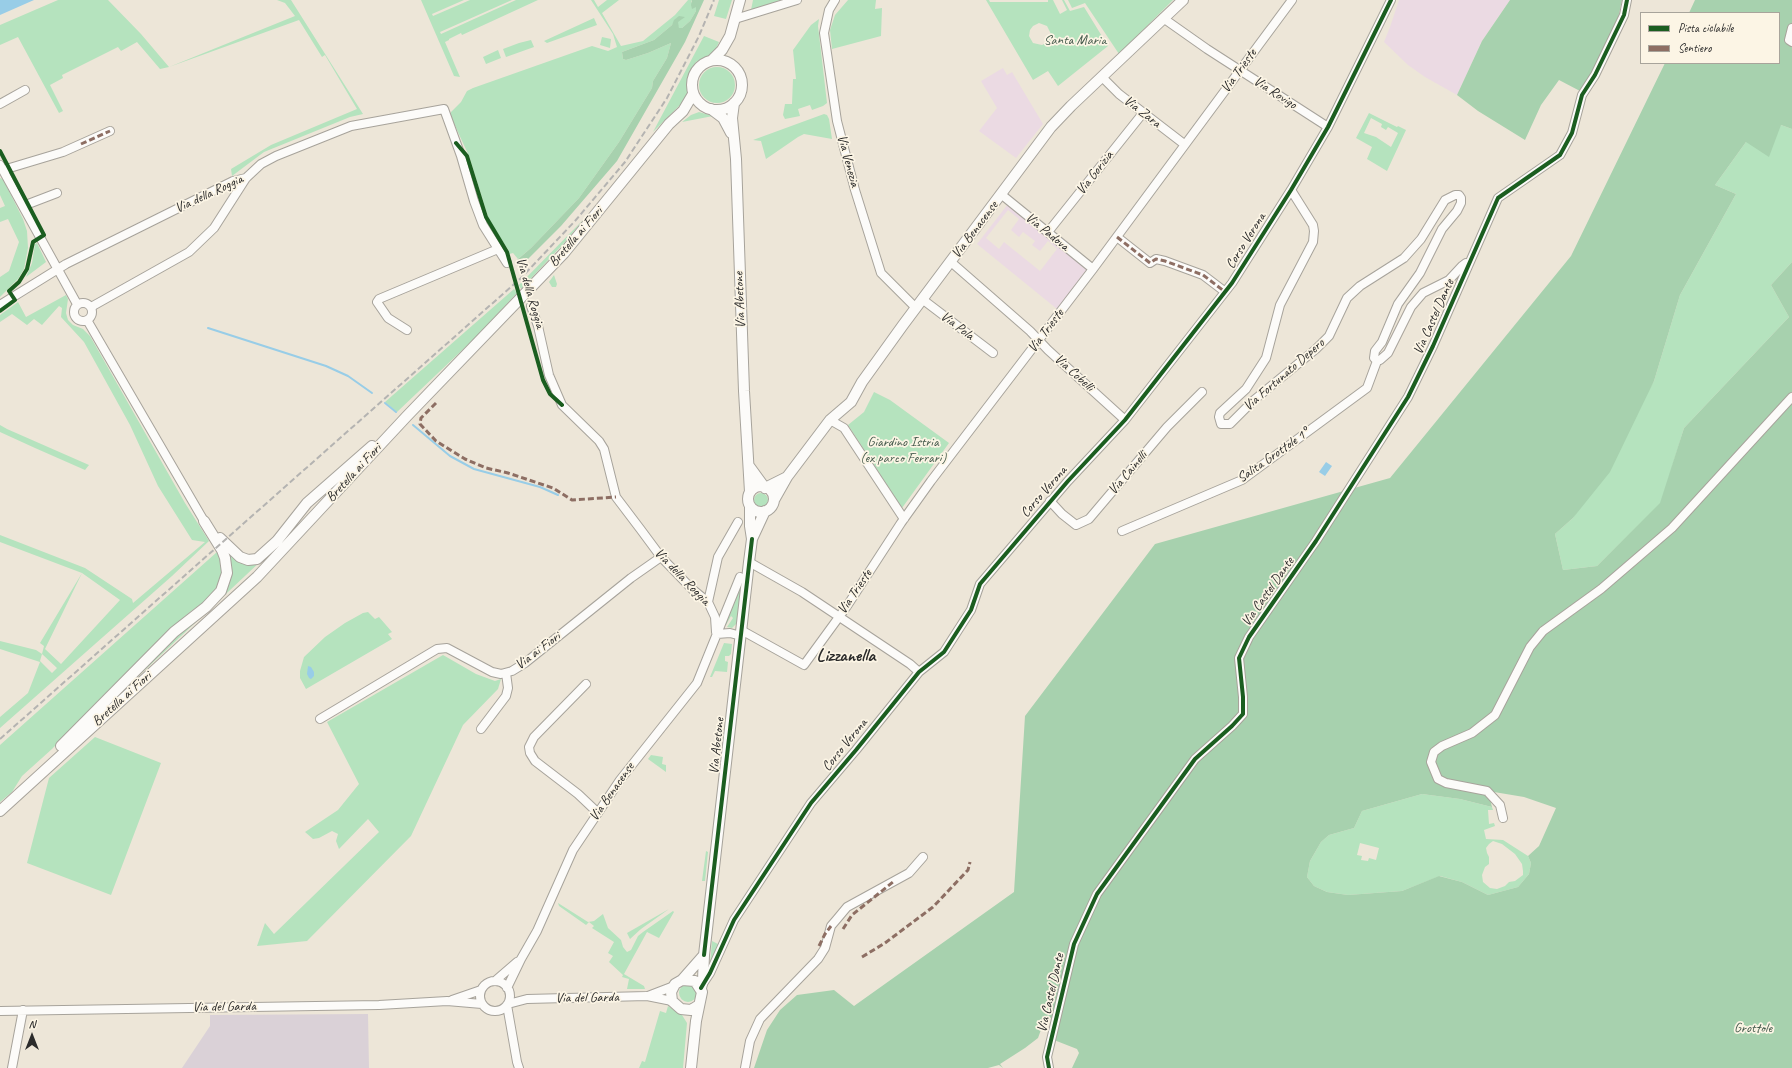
<!DOCTYPE html>
<meta charset="utf-8">
<style>
body{margin:0}
#map{position:relative;width:1792px;height:1068px;overflow:hidden;background:#ede6d8;font-family:Caveat,sans-serif}
canvas{display:block}
.legend{position:absolute;left:1640px;top:12px;width:140px;height:52px;box-sizing:border-box;background:#fcf5e5;border:1px solid #a8a49b;margin:0;padding:5px 7px;list-style:none;font-size:12px;color:#2b2b2b}
.legend li{display:flex;align-items:center;gap:8px;height:20px}
.legend b{width:20px;border:1px solid #a8a49b}
.north{position:absolute;left:12px;top:1016px;width:40px;height:40px;-webkit-text-stroke:3px #fcf5e5;paint-order:stroke;rotate:0deg;font-size:11px;font-weight:700;line-height:16px;text-align:center;color:#2b2b2b}
.north::after{content:'';display:block;margin:auto;width:14px;height:18px;background:#2b2b2b;clip-path:polygon(50% 0,100% 100%,50% 72%,0 100%)}
</style>
<div id="map">
<canvas width="1792" height="1068"></canvas>
<ul class="legend">
<li><b style="height:5px;background:#1b5e20"></b>Pista ciclabile</li>
<li><b style="height:5px;background:#8d6e63"></b>Sentiero</li>
</ul>
<div class="north">N</div>
</div>
<script>
const context = document.querySelector('canvas').getContext('2d');
context.lineJoin = 'round';
function fillPath(path, color) {
  context.fillStyle = color;
  context.fill(path, 'evenodd');
}
function shape(rows) {
  const path = new Path2D();
  for (const r of rows) {
    if (r.length === 3) {
      path.moveTo(r[0] + r[2], r[1]);
      path.arc(r[0], r[1], r[2], 0, 2 * Math.PI);
      continue;
    }
    path.moveTo(r[0], r[1]);
    for (let i = 2; i < r.length; i += 2) path.lineTo(r[i], r[i + 1]);
  }
  return path;
}
function strokePath(path, color, width, dash) {
  context.strokeStyle = color;
  context.lineWidth = width;
  context.lineCap = dash ? 'butt' : 'round';
  context.setLineDash(dash || []);
  context.stroke(path);
}
function label(font, color, halo, rows, align = 'center') {
  context.font = font + ' Caveat,sans-serif';
  context.lineWidth = 3.5;
  context.setLineDash([]);
  context.textBaseline = 'middle';
  context.strokeStyle = halo;
  context.fillStyle = color;
  for (const [text, x, y, turn = 0] of rows) {
    context.save();
    context.translate(x, y);
    context.rotate((+turn || 0) * Math.PI / 180);
    context.textAlign = isNaN(turn) ? turn : align;
    if (halo) context.strokeText(text, 0, 0);
    context.fillText(text, 0, 0);
    context.restore();
  }
}
const built = shape([
 [1399,0,1510,0,1482,41,1457,95,1425,77,1408,65,1384,42,1390,27],
 [1003,68,1007,75,1012,72,1043,124,1016,158,979,131,997,108,981,81],
 [1008,204,1088,268,1057,309,977,244],
 [1008,210,1019,219,1011,230,1019,237,1023,232,1035,241,1032,245,1040,251,1048,241,1057,249,1040,271,1004,242,999,249,986,238]
]);
const industrial = shape([
 [368,1014,369,1068,182,1068,210,1026,210,1015]
]);
const green = shape([
 [58,0,108,0,141,34,169,67,295,16,285,3,277,0,291,0,363,114,350,117,264,152,232,176,231,169,271,145,357,109,325,55,322,57,299,20,169,67,160,69,137,42,121,51,118,47,62,75,63,78,50,85,63,111,59,113,18,37,0,45,0,25],
 [421,0,464,0,432,14,433,16,470,0,512,0,440,32,441,34,516,0,538,0,462,35,461,33,449,39,449,40,445,42,460,77,454,76],
 [591,0,594,0,598,7,607,0,619,0,602,13,621,46,643,41,675,15,688,0,692,0,691,2,696,6,696,11,690,21,682,28,679,28,678,26,677,18,672,25,654,40,622,52,623,59,626,60,648,53,671,43,667,58,653,81,652,88,619,142,579,198,531,248,518,259,513,253,506,255,505,253,509,251,489,220,469,156,451,117,451,112,461,102,467,91,473,88,592,46,608,51,617,47,613,34],
 [719,0,732,0,726,19,714,16],
 [753,0,787,0,751,10],
 [848,0,876,0,875,9,882,8,881,36,832,49,830,30,835,15],
 [986,0,989,0,990,2,1048,2,1048,0,1053,0,1060,14,1067,10,1062,0,1064,0,1070,11,1084,7,1108,46,1058,86,1048,71,1033,80],
 [1039,23,1047,26,1051,34,1048,42,1042,45,1033,43,1029,36,1030,30,1033,26],
 [1068,0,1173,0,1119,54,1085,3,1072,8],
 [594,18,597,25,547,43,544,41],
 [819,19,818,26,827,103,823,106,812,110,810,105,798,109,800,116,785,119,783,115,785,104,792,104,793,79,796,79,793,50,811,25],
 [704,36,719,42,714,53,696,62,690,73,690,93,685,100,653,132],
 [602,37,611,39,610,48,600,45],
 [531,40,534,47,506,57,503,49,519,43],
 [498,50,501,58,486,64,483,57],
 [717,85,18],
 [699,112,713,116,682,122,691,115],
 [1369,113,1397,127,1398,126,1406,130,1387,171,1367,159,1372,147,1356,138],
 [1371,118,1382,124,1381,127,1386,130,1388,127,1398,133,1391,147,1376,137,1364,133],
 [824,114,827,115,829,119,832,139,804,134,798,137,766,159,761,141,753,140],
 [1781,125,1792,129,1792,262,1771,285,1789,317,1684,428,1661,503,1597,566,1563,570,1555,534,1573,518,1654,381,1680,295,1736,194,1715,185,1746,142],
 [0,178,3,179,23,219,27,231,28,248,24,269,18,279,0,297,0,277,9,271,19,242,8,219,0,222,0,208,5,206,0,195],
 [584,219,566,241,521,289,519,285],
 [37,243,46,262,26,277,32,263,35,244],
 [554,275,557,284,556,287,552,287,549,282],
 [514,289,517,293,476,337,397,412,385,402],
 [66,295,68,299,66,313,68,320,73,325,83,329,90,336,185,503,209,541,172,576,0,728,0,717,28,693,40,662,0,649,0,641,36,650,42,654,44,646,40,643,82,573,0,542,0,535,85,568,132,599,133,603,205,542,192,540,158,486,130,425,84,342,61,317,62,308,59,306,42,325,34,319,27,325,12,314,0,322,0,315,18,302,26,317],
 [82,573,120,600,61,664,45,649],
 [42,654,57,668,52,673,40,661],
 [874,392,890,400,949,443,902,508,848,425,864,412],
 [0,425,7,429,89,465,85,470,35,448,0,432],
 [761,500,7],
 [217,552,222,566,222,579,220,585,208,599,190,612,169,630,52,749,22,776,12,792,0,802,0,745],
 [228,552,242,563,247,565,254,565,262,560,113,700,164,646,227,588,231,576],
 [742,587,738,622,732,628,727,627,733,618,731,616,726,625,724,620,736,592],
 [368,612,375,619,379,617,392,632,388,634,392,639,306,689,300,678,300,671,304,657,325,637,345,623,363,613],
 [724,643,732,644,731,654,729,656,725,656,725,661,728,662,727,672,715,671,712,677,710,677],
 [443,655,476,674,495,681,501,679,498,689,463,725,411,836,307,941,257,946,265,923,274,934,379,832,368,819,339,849,336,841,338,834,332,831,319,838,313,839,305,832,338,810,359,784,327,722],
 [95,737,161,763,111,895,27,863,49,778],
 [651,755,663,757,662,764,666,765,666,772,648,759],
 [1422,794,1460,799,1492,807,1493,810,1488,810,1489,824,1494,823,1495,826,1484,830,1486,839,1503,840,1528,856,1531,863,1529,874,1518,887,1488,895,1462,882,1440,876,1402,891,1348,895,1327,892,1314,886,1307,877,1310,861,1321,842,1329,835,1354,828,1362,811],
 [1493,841,1502,844,1515,854,1522,864,1523,871,1523,875,1515,881,1509,882,1505,886,1497,889,1490,888,1483,882,1482,875,1485,867,1489,864,1489,857,1487,853,1486,848,1489,844],
 [1360,843,1379,848,1376,860,1369,858,1368,861,1361,860,1362,856,1357,855],
 [706,851,708,852,705,881,702,881],
 [558,903,588,922,594,921,603,914,608,928,621,940,623,947,627,952,631,950,638,936,643,932,673,911,674,912,659,938,647,932,624,974,644,986,645,989,627,989,629,979,622,977,623,975,609,962,613,956,608,953,614,942,592,928,594,926,589,922,586,925,559,906],
 [669,909,641,929,630,939,627,933],
 [712,941,720,945,710,966,710,964],
 [688,993,9],
 [668,1006,682,1015,687,1023,683,1068,639,1068,642,1061,645,1062,660,1011,666,1013]
]);
const forest = shape([
 [692,0,704,0,685,42,617,161,561,226,522,265,517,264,517,260,531,248,579,198,619,142,652,88,653,81,667,58,671,43,648,53,626,60,623,59,622,52,654,40,672,25,674,20,679,16,685,17,678,22,679,28,682,28,690,21,696,11,696,7,692,9,691,5],
 [1510,0,1622,0,1619,14,1615,25,1586,84,1580,91,1559,80,1541,105,1525,140,1478,111,1457,95,1482,41],
 [1695,0,1792,0,1792,129,1781,125,1769,157,1746,142,1715,185,1736,194,1680,295,1654,381,1610,472,1573,518,1555,534,1563,570,1597,566,1660,503,1684,428,1789,317,1771,285,1792,262,1792,1068,1072,1068,1079,1053,1077,1049,1054,1040,1048,1068,1054,1019,1046,1016,1038,1038,1025,1048,1000,1064,1003,1068,999,1065,988,1068,754,1068,767,1030,780,1010,797,995,834,990,854,1006,1014,892,1025,716,1155,544,1390,478,1571,256,1665,63,1779,63,1779,13,1689,13],
 [1488,791,1524,797,1556,808,1539,846,1528,856,1531,863,1529,874,1518,887,1488,895,1462,882,1439,876,1402,891,1348,895,1327,892,1314,886,1307,877,1310,861,1321,842,1329,835,1354,828,1362,811,1422,794,1460,799,1492,807]
]);
const water = shape([
 [0,0,34,0,0,15],
 [1326,462,1332,466,1325,476,1319,472],
 [308,666,311,667,314,672,314,676,311,679,309,678,307,674]
]);
const stream = shape([
 [208,328,326,366,348,376,372,393],
 [385,403,396,412],
 [413,425,450,456,474,469,540,487,558,495]
]);
const minor = shape([
 [835,0,829,10,824,33,837,121,855,190,881,273,916,308],
 [1163,18,1207,49,1328,127],
 [735,19,797,0],
 [1792,28,1789,40,1792,42],
 [1102,77,1119,94,1184,144],
 [0,104,25,90],
 [0,165,77,304],
 [3,170,63,152,110,131],
 [1291,190,1313,225,1314,231,1313,242,1280,305,1266,358,1246,389,1220,413,1219,417,1221,424,1230,424,1254,400,1316,349,1329,336,1347,298,1360,286,1404,258,1421,239,1445,200,1455,195,1459,195,1461,198,1461,203,1457,211,1442,229,1420,273,1398,304,1382,342,1375,351,1374,358,1377,361,1380,360,1388,353,1411,307,1423,293,1449,280,1462,266,1466,263,1469,264],
 [1002,195,1093,269],
 [23,206,57,193],
 [1048,232,1143,113],
 [1117,237,1150,263,1156,259,1165,261,1203,275,1224,291],
 [951,262,1030,331,1048,350,1125,420],
 [922,299,993,353],
 [83,312,9],
 [0,305,66,264,233,181,246,178],
 [531,306,538,326,549,375,562,405,599,441,604,449,616,497,641,530,661,557,692,589,708,602,715,617,716,632],
 [91,307,189,252,214,228,246,178,261,164,276,156,351,126,444,109,461,156,474,201,483,225,507,263],
 [87,320,204,521],
 [407,330,388,318,377,302,379,299,498,249],
 [830,420,844,428,904,519],
 [1050,501,1062,514,1076,525,1089,519,1167,427,1202,392],
 [1122,531,1242,480,1367,388,1377,361],
 [749,562,802,592,910,664,919,672],
 [708,602,718,557,738,522],
 [741,630,804,665,847,606,901,523,931,481,1093,269,1292,0],
 [717,634,730,633,741,636],
 [586,684,534,737,529,747,530,753,535,761,578,794,597,812],
 [320,719,437,649,447,648,492,672,501,674,512,671,525,663,631,578,661,557],
 [481,729,506,696,508,688,506,673],
 [1503,818,1500,805,1487,791,1446,783,1438,779,1431,762,1434,752,1442,746,1472,733,1495,715,1530,647,1543,631,1601,589,1672,528,1792,397],
 [495,996,15],
 [495,981,517,962],
 [702,985,710,973,734,920,811,803,856,750,919,672,944,652,971,610,980,584,1068,481,1125,420,1232,283,1291,190,1328,127,1391,0],
 [507,988,521,959,537,931,573,850,620,780,697,683,740,577],
 [648,996,674,986],
 [452,1000,481,990],
 [508,1004,527,999,647,996,672,1001],
 [507,1005,517,1062,519,1068],
 [0,1011,379,1005,447,1001,482,1004],
 [12,1068,23,1010],
 [745,1068,750,1041,760,1019,818,959,825,948,831,926,837,919,847,907,909,873,923,857],
 [1049,1068,1047,1057,1074,944,1097,894,1195,759,1232,726,1243,714,1243,697,1239,658,1249,637,1316,541,1408,397,1433,346,1498,198,1560,155,1572,133,1582,95,1595,75,1624,15,1627,0]
]);
const major = shape([
 [717,85,25],
 [712,60,722,50,730,36,740,0],
 [734,103,732,118,736,159,744,391,750,492],
 [711,109,723,118,731,133],
 [749,466,765,488,787,477],
 [761,499,13],
 [774,500,787,477,830,420,851,402,862,382,903,325,1051,127,1071,106,1183,0],
 [220,538,240,557,248,560,257,559,277,541,307,503,372,446],
 [752,539,765,511],
 [61,746,174,632,206,607,221,591,227,573,225,558,222,550,204,521],
 [0,811,257,577,407,416,564,253,669,124,683,111,693,94],
 [682,980,695,981,702,992,696,1021,691,1068],
 [701,988,703,980,704,955,749,562,752,539,750,526,750,506],
 [699,1005,691,1010,681,1009,672,1001,671,992,675,984,682,980,704,955]
]);
const rail = shape([
 [0,739,521,278,575,221,625,162,667,98,699,36,714,0]
]);
const quiet = shape([
 [81,144,110,131],
 [1117,237,1150,263,1156,259,1165,261,1203,275,1224,291],
 [436,403,421,418,420,424,436,441,465,459,486,468,508,473,553,488,572,500,616,497],
 [843,929,852,915,893,882],
 [819,946,825,934,831,926],
 [862,957,885,943,933,907,968,870,970,862]
]);
const cycleway = shape([
 [456,143,467,156,486,217,507,252,543,380,550,394,562,405],
 [0,151,44,235,33,242,27,269,19,282,9,291,15,300,0,311],
 [704,955,752,539],
 [701,988,710,973,734,920,811,803,856,750,919,672,944,652,971,610,980,584,1068,481,1125,420,1232,283,1291,190,1328,127,1391,0],
 [1049,1068,1047,1057,1074,944,1097,894,1195,759,1232,726,1243,714,1243,697,1239,658,1249,637,1316,541,1408,397,1433,346,1498,198,1560,155,1572,133,1582,95,1595,75,1624,15,1627,0]
]);
const parkNames = [
 ["Santa Maria",1075,40],
 ["Giardino Istria",903,442],
 ["(ex parco Ferrari)",903,458],
 ["Grottole",1753,1028]
];
const streetNames = [
 ["Via Trieste",1239,71,-54],
 ["Via Rovigo",1275,93,33],
 ["Via Zara",1142,112,38],
 ["Via Venezia",848,161,75],
 ["Via Gorizia",1095,173,-52],
 ["Via della Roggia",209,194,-25],
 ["Via Benacense",975,230,-53],
 ["Via Padova",1047,232,39],
 ["Bretella ai Fiori",576,237,-49],
 ["Corso Verona",1246,241,-58],
 ["Via della Roggia",530,293,74],
 ["Via Abetone",740,300,-92],
 ["Via Castel Dante",1434,317,-66],
 ["Via Pola",957,326,37],
 ["Via Trieste",1046,331,-53],
 ["Via Cobelli",1074,373,42],
 ["Via Fortunato Depero",1284,375,-41],
 ["Salita Grottole 1°",1273,456,-35],
 ["Bretella ai Fiori",354,473,-47],
 ["Via Cainelli",1128,473,-50],
 ["Corso Verona",1044,492,-49],
 ["Via della Roggia",682,577,46],
 ["Via Trieste",855,592,-56],
 ["Via Castel Dante",1268,592,-55],
 ["Via ai Fiori",538,651,-37],
 ["Bretella ai Fiori",122,699,-42],
 ["Corso Verona",845,745,-51],
 ["Via Abetone",717,746,-84],
 ["Via Benacense",612,792,-55],
 ["Via Castel Dante",1051,993,-77],
 ["Via del Garda",587,998,-1],
 ["Via del Garda",224,1007,-1]
];
const districtNames = [
 ["Lizzanella",846,656]
];
fillPath(built, '#ebdae3');
fillPath(industrial, '#dad1d7');
fillPath(green, '#b5e3be');
fillPath(forest, '#a7d1ae');
fillPath(water, '#98cde7');
strokePath(stream, '#98cde7', 2);
strokePath(minor, '#a7a39b', 10);
strokePath(major, '#a7a39b', 12);
strokePath(minor, '#fcfbf9', 8);
strokePath(major, '#fcfbf9', 10);
strokePath(rail, '#b4b3b1', 2, [6, 3]);
strokePath(quiet, '#8d6e63', 3, [6, 3]);
strokePath(cycleway, '#1b5e20', 4);
label('14px', '#42584a', '#fcf5e5', parkNames);
label('14px', '#2b2b2b', '#fcf5e5', streetNames);
label('bold 18px', '#2b2b2b', '#fcf5e5', districtNames);
</script>
